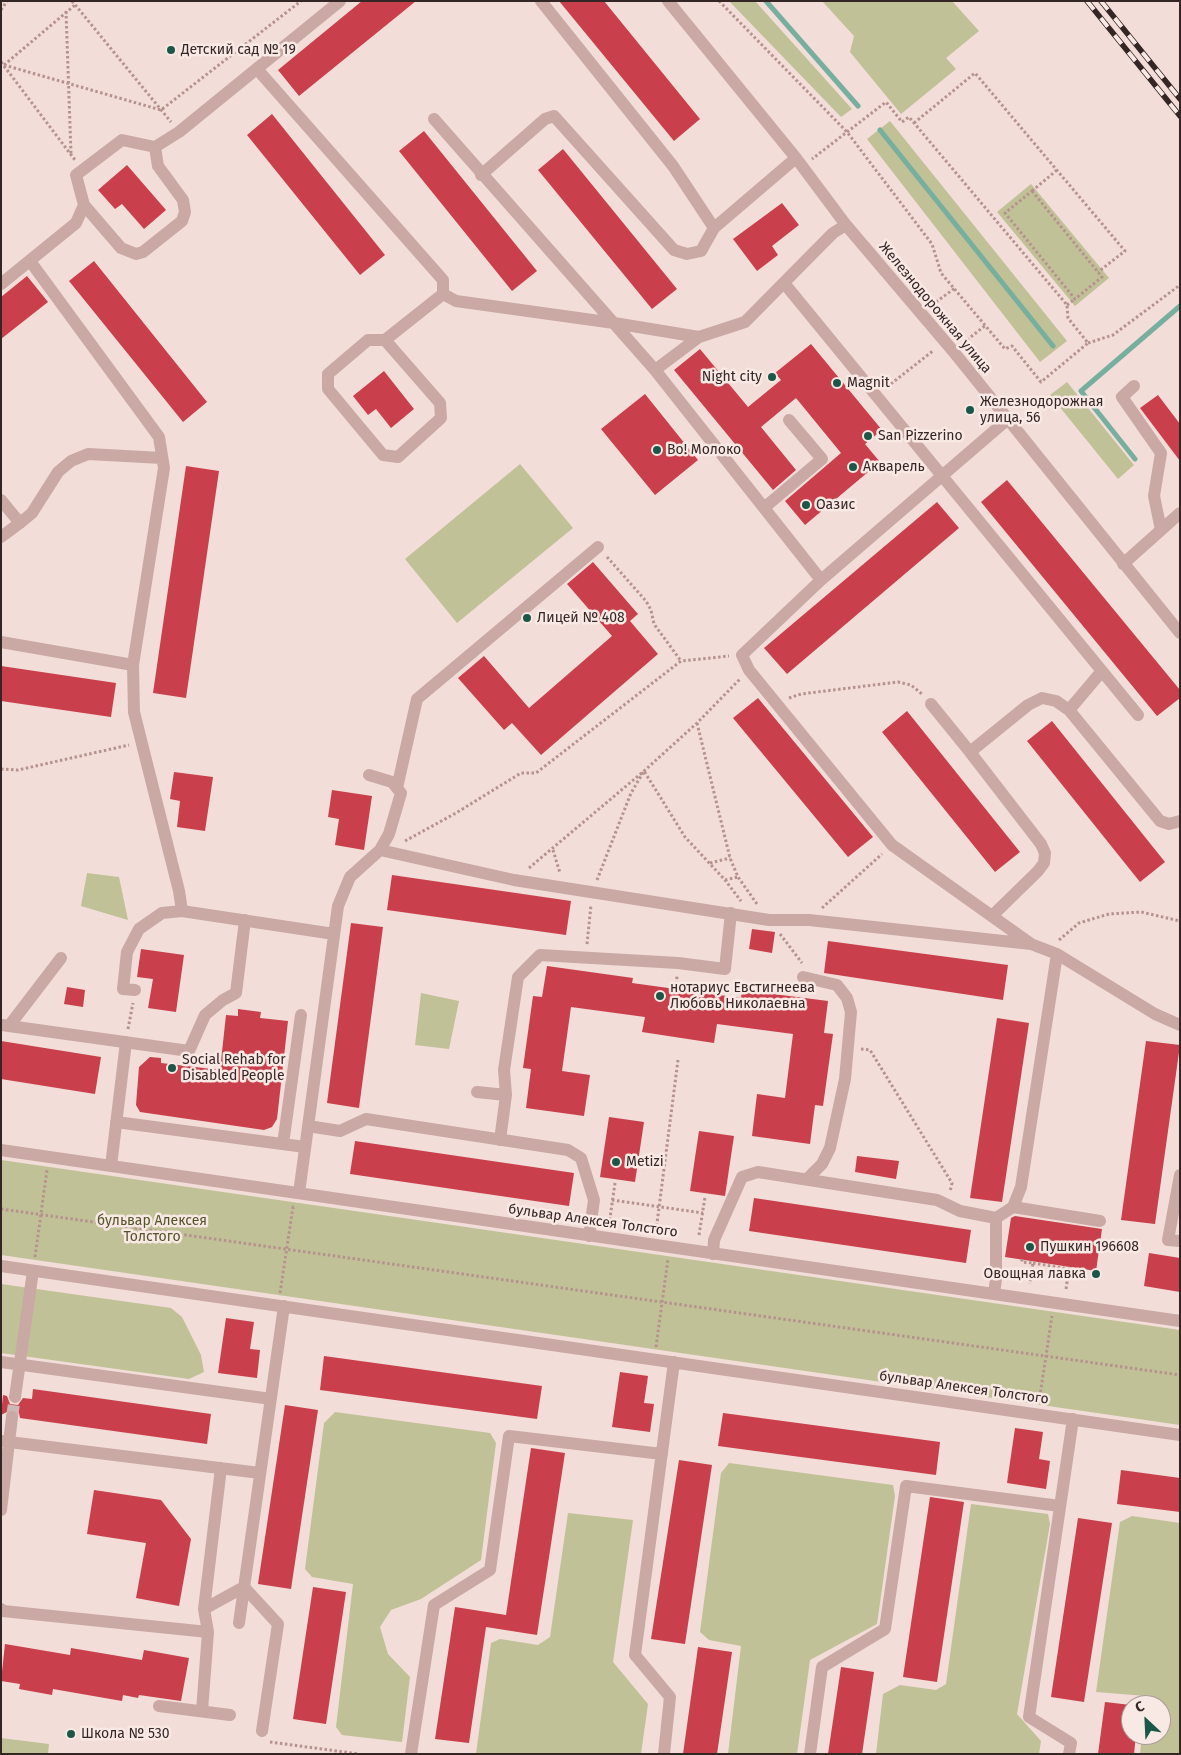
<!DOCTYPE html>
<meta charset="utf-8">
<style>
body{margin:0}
#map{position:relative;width:1181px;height:1755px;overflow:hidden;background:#f2ddd8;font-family:"Fira Sans",sans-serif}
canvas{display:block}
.frame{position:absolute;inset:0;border:2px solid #352626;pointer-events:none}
.north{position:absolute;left:1121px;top:1695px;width:50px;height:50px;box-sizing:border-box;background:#f9e9e4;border:1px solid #ab9b98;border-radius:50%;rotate:335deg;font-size:14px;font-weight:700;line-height:20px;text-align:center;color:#352626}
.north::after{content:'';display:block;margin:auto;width:18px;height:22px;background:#1b5747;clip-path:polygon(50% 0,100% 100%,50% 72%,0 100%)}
</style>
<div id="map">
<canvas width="1181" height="1755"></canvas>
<div class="frame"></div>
<div class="north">С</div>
</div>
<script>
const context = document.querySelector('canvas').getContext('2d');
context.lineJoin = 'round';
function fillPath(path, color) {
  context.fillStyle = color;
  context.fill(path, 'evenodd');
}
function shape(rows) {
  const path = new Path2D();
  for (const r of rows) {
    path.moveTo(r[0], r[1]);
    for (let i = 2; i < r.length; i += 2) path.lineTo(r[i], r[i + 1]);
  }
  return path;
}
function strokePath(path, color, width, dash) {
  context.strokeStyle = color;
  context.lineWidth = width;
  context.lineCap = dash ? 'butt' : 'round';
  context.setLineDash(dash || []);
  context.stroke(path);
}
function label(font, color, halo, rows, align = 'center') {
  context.font = font + ' "Fira Sans",sans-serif';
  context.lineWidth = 5;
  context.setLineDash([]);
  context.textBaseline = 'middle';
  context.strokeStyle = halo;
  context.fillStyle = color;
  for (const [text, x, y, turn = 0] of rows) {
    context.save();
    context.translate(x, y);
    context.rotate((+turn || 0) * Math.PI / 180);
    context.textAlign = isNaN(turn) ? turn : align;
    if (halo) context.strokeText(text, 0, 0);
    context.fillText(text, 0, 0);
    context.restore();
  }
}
const green = shape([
 [729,1,755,1,852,109,841,117],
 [822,1,952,1,979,31,946,58,956,69,901,114,850,52,854,36],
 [890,121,1067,341,1040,362,867,139],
 [1031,184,1109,278,1075,306,997,212],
 [1067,382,1134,465,1118,479,1050,395],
 [520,464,573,528,457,623,405,559],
 [87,873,119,877,128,920,81,906],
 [421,993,459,1001,449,1049,415,1045],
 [1,1160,1180,1330,1180,1425,1,1255],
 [1,1284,171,1308,182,1317,201,1355,204,1372,189,1379,1,1353],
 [335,1412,490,1433,496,1443,481,1560,421,1599,391,1610,380,1627,388,1654,410,1677,402,1742,342,1735,336,1727,353,1584,312,1577,305,1569,324,1423],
 [729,1463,893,1485,895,1496,877,1624,810,1660,797,1754,728,1754,741,1646,709,1640,700,1632,721,1473],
 [971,1504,1048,1514,1050,1524,1017,1714,1041,1741,1039,1754,876,1754,883,1694,900,1685,936,1690,946,1684],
 [568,1513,633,1520,613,1662,648,1704,641,1754,476,1754,491,1643,500,1639,538,1645,550,1637],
 [1132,1516,1180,1523,1180,1754,1140,1754,1142,1735,1161,1735,1161,1705,1146,1705,1146,1696,1096,1692,1120,1522],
 [1,1738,49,1744,48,1754,1,1754]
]);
const stream = shape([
 [766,1,858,106],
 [880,130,1053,346],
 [1135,459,1081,391,1180,306]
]);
const building = shape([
 [362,1,416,1,299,96,278,70],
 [559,1,604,1,700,119,674,141],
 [272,114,385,255,360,275,247,135],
 [424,131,537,271,512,291,399,151],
 [563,149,677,289,652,309,538,170],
 [127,165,166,210,144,229,122,204,115,209,98,190],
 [782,203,799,225,772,246,778,255,757,271,733,239],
 [94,261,207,402,183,422,69,281],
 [27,276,48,302,1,339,1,297],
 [811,344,882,430,865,444,880,462,805,525,785,501,841,453,796,398,761,427,796,470,773,490,674,370,700,349,748,407,781,380,775,373],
 [384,371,414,409,391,428,376,409,368,415,353,396],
 [645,394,698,460,655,495,601,429],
 [1158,395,1180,424,1180,461,1140,408],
 [186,466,219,471,186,698,153,693],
 [1007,480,1180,690,1180,698,1157,716,981,502],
 [937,502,959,528,787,674,764,648],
 [593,562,638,614,630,621,658,654,541,755,512,723,504,730,458,678,484,656,529,708,612,636,567,584],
 [1,666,116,683,111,717,1,701],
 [758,698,873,837,848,857,733,718],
 [907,711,1020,852,995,872,882,732],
 [1052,721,1165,862,1140,882,1027,741],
 [174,772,213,777,205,831,177,827,180,801,170,799],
 [332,790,372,796,364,850,335,845,339,819,328,817],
 [392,875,571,901,566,935,387,910],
 [351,923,383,927,359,1108,327,1103],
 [752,929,775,932,772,953,749,949],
 [828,941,1008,965,1003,1000,824,973],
 [141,949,184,955,176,1012,148,1008,153,979,137,977],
 [547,966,633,978,632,983,741,998,742,990,828,1001,824,1033,833,1034,823,1106,815,1105,810,1144,752,1136,757,1094,785,1098,793,1034,717,1024,714,1043,642,1032,645,1017,571,1007,562,1071,590,1075,584,1116,526,1108,531,1069,523,1068,533,996,542,997],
 [67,987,85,990,83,1007,64,1004],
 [238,1009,261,1012,260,1018,288,1021,277,1119,272,1127,264,1130,140,1112,136,1105,139,1067,150,1057,161,1058,161,1063,220,1070,226,1015,238,1016],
 [997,1018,1029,1023,1002,1202,970,1198],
 [1,1041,101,1057,95,1094,1,1079],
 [1146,1041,1180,1045,1155,1224,1121,1220],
 [609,1117,644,1122,635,1182,600,1177],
 [699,1131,734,1136,725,1196,690,1191],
 [355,1141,574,1173,569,1206,350,1174],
 [857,1156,899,1161,896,1179,855,1172],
 [754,1198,971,1230,966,1263,749,1231],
 [1015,1216,1102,1229,1096,1271,1005,1257,1011,1218],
 [1149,1253,1180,1258,1180,1292,1144,1286],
 [226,1318,254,1322,250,1349,260,1350,257,1378,218,1373],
 [324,1356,542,1386,537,1419,320,1390],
 [620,1372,648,1376,644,1403,654,1404,650,1432,612,1427],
 [33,1389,211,1414,207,1444,20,1418,19,1413,13,1409,1,1415,3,1395,7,1396,10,1404,18,1405,23,1398,32,1399],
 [285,1405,318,1410,291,1589,258,1584],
 [723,1413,940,1442,936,1475,718,1446],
 [1015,1428,1043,1432,1039,1459,1050,1461,1046,1489,1007,1483],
 [531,1448,565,1453,537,1635,486,1627,469,1743,435,1739,455,1607,506,1615],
 [679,1460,712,1465,685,1644,651,1639],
 [1121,1470,1180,1478,1180,1512,1117,1504],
 [94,1490,161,1500,191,1539,179,1606,136,1598,146,1543,87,1534],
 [930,1497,964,1502,937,1682,903,1677],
 [1078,1518,1112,1523,1084,1702,1051,1697],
 [313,1587,346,1592,326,1724,293,1719],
 [5,1644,70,1655,71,1648,142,1660,144,1650,189,1658,181,1701,139,1695,138,1698,123,1695,122,1701,53,1689,52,1695,19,1689,20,1684,1,1681],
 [698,1647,732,1652,717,1754,683,1754],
 [841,1667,874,1672,862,1754,828,1754],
 [1105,1702,1131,1705,1131,1735,1136,1735,1134,1754,1098,1754]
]);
const minorTunnel = shape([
 [12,1417,15,1397]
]);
const path = shape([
 [72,1,171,122],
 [719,1,847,132,932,244,941,273,1005,349,1012,346,1041,382,1088,343,1068,318,1067,305,909,117,902,122,886,102,847,132,812,159],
 [1,10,7,1],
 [66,11,71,154],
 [1,62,75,160],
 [4,65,161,110,301,1],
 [4,65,75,5],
 [914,123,975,73,1125,251,1098,272],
 [1032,191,1102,277,1075,299,1005,213,1032,191],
 [1032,191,1057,170],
 [932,305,955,288],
 [1067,305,1075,299],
 [963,343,986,325],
 [1088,343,1113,335,1180,285],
 [887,387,934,350],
 [607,557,646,601,651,610,654,624,681,661],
 [789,698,801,694,898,682,911,685,922,694],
 [697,723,730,858,738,877,757,904],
 [1,769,18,770,129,745],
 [405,841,456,813,521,773,536,773,681,661,729,656],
 [553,850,560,873],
 [710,863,730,858],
 [529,868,644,771,697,723,740,679],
 [597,880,631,793,644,771,685,837,725,880,741,901],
 [725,880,738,877],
 [822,908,882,854],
 [780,934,802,963],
 [1059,940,1079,923,1109,914,1141,912,1180,921],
 [587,944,591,905],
 [676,989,677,976],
 [128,1029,133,1003],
 [861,1049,870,1050,952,1183,950,1192],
 [612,1200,703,1213],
 [1,1209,1180,1375],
 [609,1225,615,1183],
 [656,1231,678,1060],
 [699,1235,705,1197],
 [35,1257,47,1170],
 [1022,1259,1022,1262,1033,1263,1030,1284],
 [1033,1263,1069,1269],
 [1066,1289,1069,1269,1079,1271,1080,1268],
 [280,1293,293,1207,296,1208],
 [656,1347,668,1259],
 [1039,1402,1052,1316],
 [270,1742,359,1754]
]);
const minor = shape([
 [541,1,673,166,714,228],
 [668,1,796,158,846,225,953,351,1180,633],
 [257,69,443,280,443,294],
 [434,119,655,370,821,580],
 [481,175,545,119,554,116,674,250,687,254,701,251,714,228,796,158],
 [84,205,121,248,136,254,143,252,182,221,185,212,183,200,158,166,155,147],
 [784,283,1138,715],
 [1,284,76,223,84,205,76,175,122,140,155,147,179,132,340,1],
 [443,294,456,301,614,323,699,337],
 [385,340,440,403,441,418,398,457,383,455,328,389,328,374,368,340,385,340,443,294],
 [655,370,699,337,745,322,833,233,846,225],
 [1134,386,1122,397,1161,453,1154,496,1161,530],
 [1008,419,821,580,742,655,749,670,892,845,1031,944],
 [1,500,20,523,1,537],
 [765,507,822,459,789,420],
 [20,523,32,513,58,472,71,461,88,454,162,458],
 [1123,564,1180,513],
 [1,642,133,665,164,468,159,437,30,261],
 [133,665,134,712,179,891,182,911,334,934],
 [931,704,970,752],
 [1069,710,1102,671],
 [369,775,392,782,401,793,389,834,380,850],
 [397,788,417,699,598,547],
 [993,915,1038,871,1044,863,1045,853,1041,844,970,752,1028,705,1042,698,1056,701,1069,710,1160,821,1169,824,1180,821],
 [1057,954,1155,1014,1180,1025],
 [803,977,837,985,847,998,851,1012,845,1079,830,1148,822,1164,807,1179],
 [135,990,123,989,127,952,139,929,162,913,182,911],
 [2,1025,9,1026,61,958],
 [9,1026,189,1051,205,1015,223,1000,236,993,245,920],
 [477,1092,506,1095],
 [116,1122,305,1147],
 [308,1126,340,1131,366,1119,568,1150,581,1158,594,1200,589,1236],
 [500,1140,506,1095,504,1070,518,977,540,955,678,963,725,969,731,913],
 [283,1144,301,1015],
 [1,1150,1180,1321],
 [111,1166,126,1042],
 [1180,1175,1168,1240,1180,1241],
 [299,1193,338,906,350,877,380,850,514,880,769,920,809,920,1031,944,1057,954,1021,1187,1013,1207,996,1218,996,1279,994,1294],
 [1013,1207,1100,1221],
 [713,1254,714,1240,742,1177,758,1172,937,1200,960,1211,996,1218],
 [1,1266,1180,1435],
 [1,1362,271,1399],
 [15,1397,33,1271],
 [1,1441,260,1473],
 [1,1510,12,1417],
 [1,1609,3,1611,208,1632],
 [204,1609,244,1587,278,1624,262,1731],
 [239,1623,284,1306],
 [159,1706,230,1715],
 [202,1711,208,1632,204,1609,221,1468],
 [411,1754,434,1605,490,1570,509,1436,662,1454],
 [664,1754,670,1697,635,1655,674,1362],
 [810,1754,822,1667,885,1629,906,1486,1060,1506],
 [1069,1754,1071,1743,1029,1717,1073,1419]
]);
const rail = shape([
 [1087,1,1180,116],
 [1101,1,1180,99]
]);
const markers = [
 [171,50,5,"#1b5747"],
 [772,377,5,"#1b5747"],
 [837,383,5,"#1b5747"],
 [970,410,5,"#1b5747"],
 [868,436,5,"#1b5747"],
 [657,450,5,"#1b5747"],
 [853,467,5,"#1b5747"],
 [806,505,5,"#1b5747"],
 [527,618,5,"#1b5747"],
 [660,996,5,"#1b5747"],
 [172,1068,5,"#1b5747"],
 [616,1162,5,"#1b5747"],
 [1030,1247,5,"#1b5747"],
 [1096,1274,5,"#1b5747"],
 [71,1734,5,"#1b5747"]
];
const poiNames = [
 ["Детский сад № 19",181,50],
 ["Night city",762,377,"right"],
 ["Magnit",847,383],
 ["Железнодорожная",980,402],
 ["улица, 56",980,418],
 ["San Pizzerino",878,436],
 ["Во! Молоко",667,450],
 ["Акварель",863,467],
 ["Оазис",816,505],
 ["Лицей № 408",537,618],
 ["нотариус Евстигнеева",670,988],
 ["Любовь Николаевна",670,1004],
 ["Social Rehab for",182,1060],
 ["Disabled People",182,1076],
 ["Metizi",626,1162],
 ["Пушкин 196608",1040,1247],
 ["Овощная лавка",1086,1274,"right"],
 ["Школа № 530",81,1734]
];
const streetNames = [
 ["Железнодорожная улица",935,308,50],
 ["бульвар Алексея Толстого",593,1221,8],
 ["бульвар Алексея Толстого",964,1388,8]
];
const parkNames = [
 ["бульвар Алексея",152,1221],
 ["Толстого",152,1237]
];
fillPath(green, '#c1c198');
strokePath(stream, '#77af9f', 5);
fillPath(building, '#c93f4b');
strokePath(minorTunnel, '#ccb8b4', 12, [12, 6]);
strokePath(path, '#b6928e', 3, [2.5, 2.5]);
strokePath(minor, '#caa9a4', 12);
strokePath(rail, '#352626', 5.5);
strokePath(rail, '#f9e9e4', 4, [11]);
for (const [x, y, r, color] of markers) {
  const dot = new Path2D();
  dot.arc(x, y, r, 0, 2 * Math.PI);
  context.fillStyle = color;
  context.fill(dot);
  strokePath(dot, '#f9e9e4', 2);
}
label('14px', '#352626', '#f9e9e4', poiNames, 'left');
label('14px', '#352626', '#f9e9e4', streetNames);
label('14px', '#525429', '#f9e9e4', parkNames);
</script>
